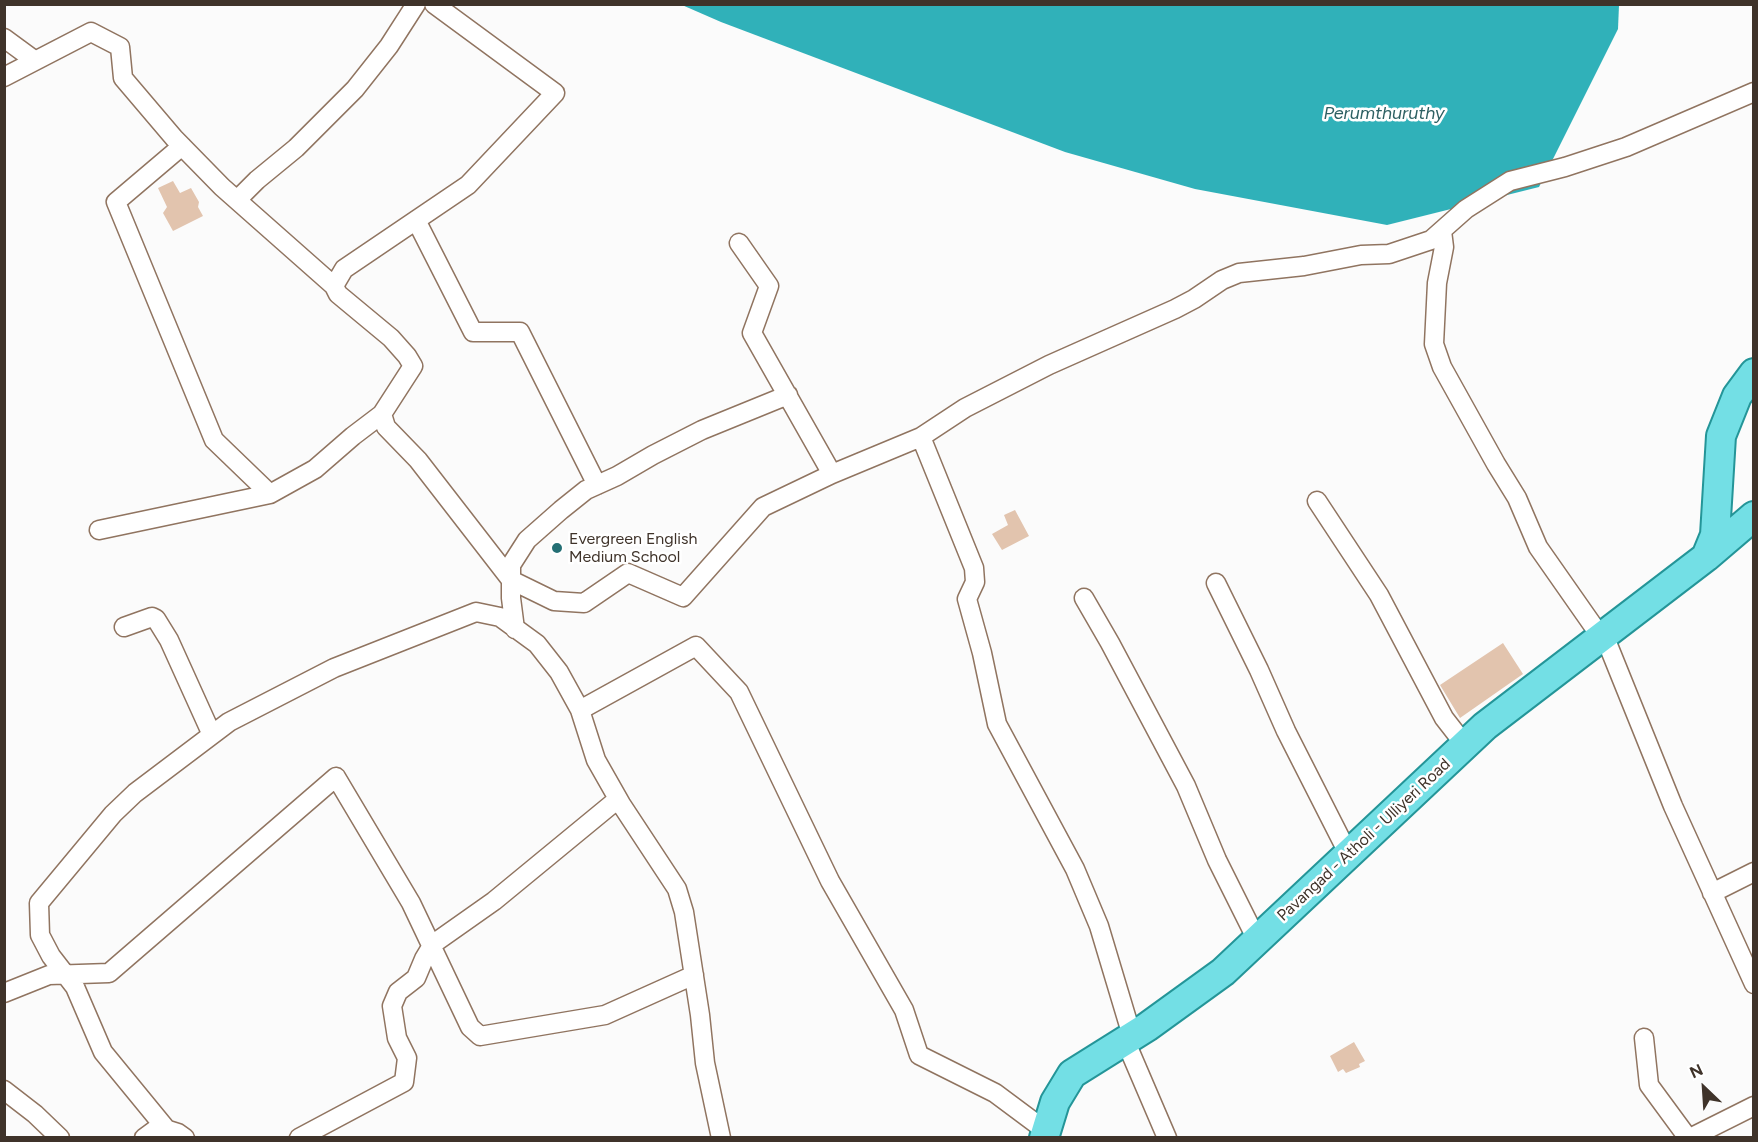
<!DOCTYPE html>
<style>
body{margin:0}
#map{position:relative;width:1758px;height:1142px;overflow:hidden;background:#fbfbfb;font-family:Figtree,sans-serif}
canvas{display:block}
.frame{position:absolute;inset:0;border:6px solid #3f332a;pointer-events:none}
.north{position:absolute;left:1674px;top:1058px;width:60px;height:60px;-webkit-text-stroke:4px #fff;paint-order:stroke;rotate:335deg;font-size:16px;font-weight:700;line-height:24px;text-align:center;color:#3f332a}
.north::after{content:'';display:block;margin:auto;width:21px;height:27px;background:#3f332a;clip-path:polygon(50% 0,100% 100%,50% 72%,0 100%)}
</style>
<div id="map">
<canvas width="1758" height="1142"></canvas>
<div class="frame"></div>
<div class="north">N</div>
</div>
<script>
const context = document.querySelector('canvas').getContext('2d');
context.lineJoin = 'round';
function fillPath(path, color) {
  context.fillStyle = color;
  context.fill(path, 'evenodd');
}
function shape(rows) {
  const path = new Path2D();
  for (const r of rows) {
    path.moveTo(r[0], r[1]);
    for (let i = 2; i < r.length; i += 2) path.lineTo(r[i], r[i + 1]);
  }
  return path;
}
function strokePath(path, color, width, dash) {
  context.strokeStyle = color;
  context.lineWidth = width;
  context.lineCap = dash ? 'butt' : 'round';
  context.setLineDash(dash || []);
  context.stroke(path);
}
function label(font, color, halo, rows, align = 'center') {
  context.font = font + ' Figtree,sans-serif';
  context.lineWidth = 5;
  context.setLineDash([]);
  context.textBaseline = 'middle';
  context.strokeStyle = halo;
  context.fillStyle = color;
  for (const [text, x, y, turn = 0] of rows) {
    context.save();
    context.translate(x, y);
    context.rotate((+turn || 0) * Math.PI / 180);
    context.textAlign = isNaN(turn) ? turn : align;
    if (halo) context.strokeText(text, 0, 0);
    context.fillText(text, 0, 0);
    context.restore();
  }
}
const water = shape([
 [682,5,1619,5,1618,29,1539,187,1387,225,1195,189,1065,152,721,22]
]);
const building = shape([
 [173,181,180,193,191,188,199,202,198,207,203,216,173,231,163,213,167,207,158,188],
 [1015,510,1029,536,1002,550,992,534,1008,525,1004,515],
 [1503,643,1523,674,1460,718,1440,685],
 [1354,1042,1365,1061,1359,1064,1360,1067,1346,1073,1343,1069,1338,1072,1330,1056]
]);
const street = shape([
 [434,4,555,93,468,185,344,269,334,286,338,294,391,338,407,356,413,366,382,414,386,427,418,460,511,580,554,601,584,603,628,573,683,597,763,507,832,474,921,437,965,408,1049,365,1175,309,1194,299,1222,280,1239,273,1304,266,1361,255,1389,254,1431,240,1466,209,1510,181,1565,167,1626,147,1754,92],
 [4,38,34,60],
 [4,77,91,32,120,47,123,78,174,138,222,187,334,286],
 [182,146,116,202,214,440,270,494],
 [237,200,257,180,296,148,355,89,389,46,416,4],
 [416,220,473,332,520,332,597,485],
 [1442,231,1444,247,1437,283,1434,344,1442,367,1496,464,1517,498,1538,547,1601,637],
 [739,243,769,286,752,333,832,474],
 [921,437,974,568,975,582,967,599,982,653,997,724,1075,869,1099,926,1132,1036],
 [1317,501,1379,595,1444,718,1465,745],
 [99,530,270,494,315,469,353,436,382,414],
 [1216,583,1259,670,1286,731,1349,855],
 [1084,598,1110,643,1186,786,1217,860,1257,940],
 [124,627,152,617,156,619,169,640,212,735],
 [515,629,511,598,511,565,527,540,561,510,586,490,617,476,653,455,702,430,788,395],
 [1604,635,1673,806,1754,984],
 [580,710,696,646,739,692,830,881,904,1010,919,1055,995,1093,1046,1131],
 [1712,893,1754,872],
 [4,993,49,975,109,973,336,777,411,903,470,1027,480,1036,605,1015,694,975],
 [1644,1038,1649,1085,1688,1138],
 [1125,1040,1167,1138],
 [4,1090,35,1114,60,1138],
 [167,1130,103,1052,75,987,51,956,40,935,39,903,113,814,135,793,229,722,334,668,476,612,500,617,537,644,559,672,580,710,596,760,621,804,677,889,684,912,700,1015,705,1063,721,1138],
 [144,1138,159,1127,178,1133,185,1138],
 [299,1138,404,1082,407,1058,397,1038,392,1006,398,992,416,978,424,959,433,944,494,901,618,799],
 [1690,1138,1754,1106]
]);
const primary = shape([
 [1706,557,1715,535,1721,436,1737,396,1754,373],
 [1044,1138,1055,1102,1072,1074,1147,1027,1223,972,1485,726,1706,557,1754,516]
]);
const markers = [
 [557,548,6,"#246f74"]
];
const poiNames = [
 ["Evergreen English",569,539],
 ["Medium School",569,557]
];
const streetNames = [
 ["Pavangad - Atholi - Ulliyeri Road",1364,840,-43]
];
const waterNames = [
 ["Perumthuruthy",1384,114]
];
fillPath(water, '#30b1b9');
fillPath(building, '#e2c4ae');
strokePath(street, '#907460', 21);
strokePath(primary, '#249598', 32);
strokePath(street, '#fff', 18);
strokePath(primary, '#73dfe5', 28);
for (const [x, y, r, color] of markers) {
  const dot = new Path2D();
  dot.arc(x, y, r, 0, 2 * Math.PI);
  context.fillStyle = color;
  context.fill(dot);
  strokePath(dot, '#fff', 2);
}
label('16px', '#3f332a', '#fff', poiNames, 'left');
label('16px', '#3f332a', '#fff', streetNames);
label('italic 18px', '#2d6063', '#fff', waterNames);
</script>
